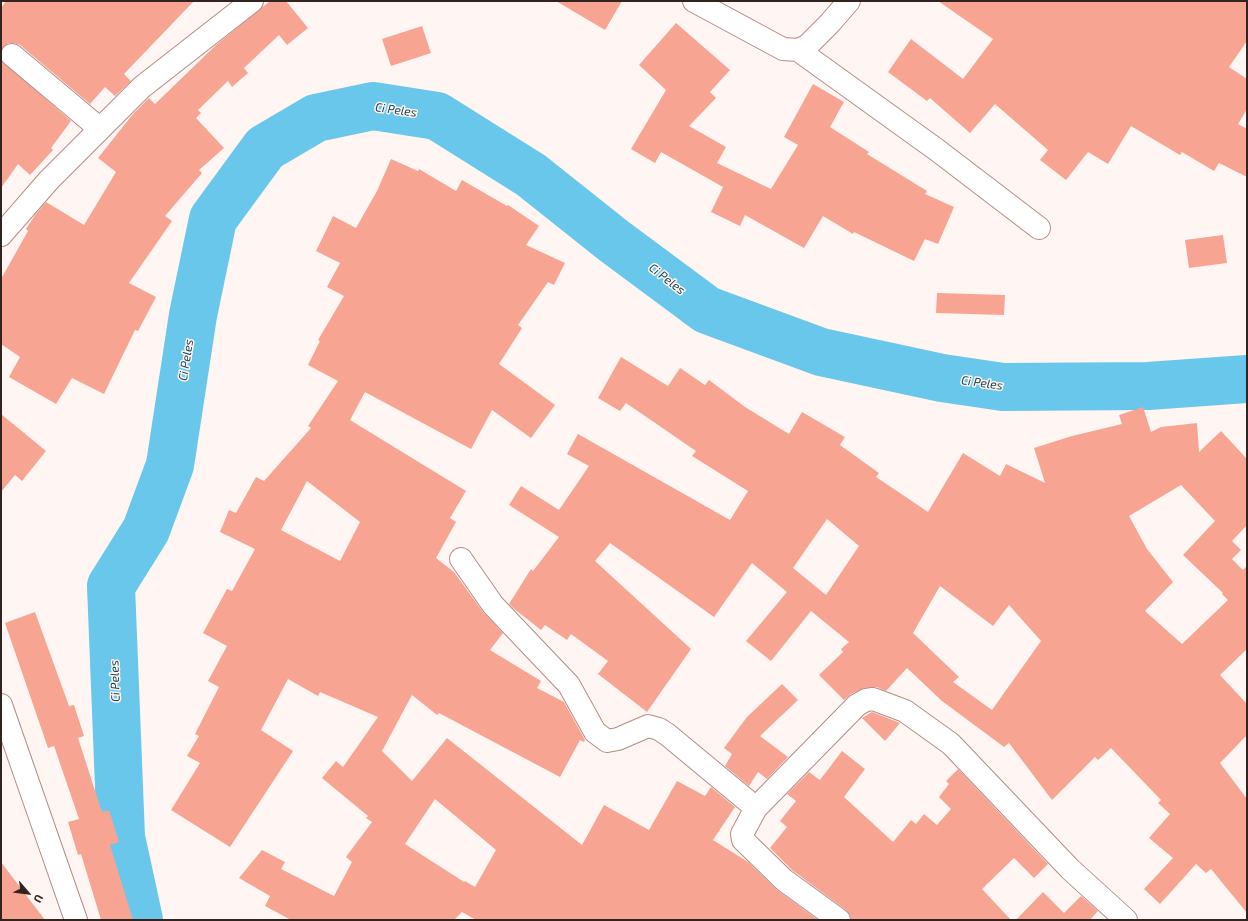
<!DOCTYPE html>
<style>
body{margin:0}
#map{position:relative;width:1248px;height:921px;overflow:hidden;background:#fff6f4;font-family:"Exo 2",sans-serif}
canvas{display:block}
.frame{position:absolute;inset:0;border:2px solid #32231f;pointer-events:none}
.north{position:absolute;left:8px;top:873px;width:40px;height:40px;-webkit-text-stroke:3px #fff6f4;paint-order:stroke;rotate:118deg;font-size:11px;font-weight:700;line-height:16px;text-align:center;color:#32231f}
.north::after{content:'';display:block;margin:auto;width:14px;height:18px;background:#32231f;clip-path:polygon(50% 0,100% 100%,50% 72%,0 100%)}
</style>
<div id="map">
<canvas width="1248" height="921"></canvas>
<div class="frame"></div>
<div class="north">U</div>
</div>
<script>
const context = document.querySelector('canvas').getContext('2d');
context.lineJoin = 'round';
function shape(rows) {
  const path = new Path2D();
  for (const r of rows) {
    path.moveTo(r[0], r[1]);
    for (let i = 2; i < r.length; i += 2) path.lineTo(r[i], r[i + 1]);
  }
  return path;
}
function strokePath(path, color, width, dash) {
  context.strokeStyle = color;
  context.lineWidth = width;
  context.lineCap = dash ? 'butt' : 'round';
  context.setLineDash(dash || []);
  context.stroke(path);
}
function fillPath(path, color) {
  context.fillStyle = color;
  context.fill(path, 'evenodd');
}
function label(font, color, halo, rows, align = 'center') {
  context.font = font + ' "Exo 2",sans-serif';
  context.lineWidth = 3;
  context.setLineDash([]);
  context.textBaseline = 'middle';
  context.strokeStyle = halo;
  context.fillStyle = color;
  for (const [text, x, y, turn = 0] of rows) {
    context.save();
    context.translate(x, y);
    context.rotate((+turn || 0) * Math.PI / 180);
    context.textAlign = isNaN(turn) ? turn : align;
    if (halo) context.strokeText(text, 0, 0);
    context.fillText(text, 0, 0);
    context.restore();
  }
}
const river = shape([
 [139,920,121,837,111,586,146,530,170,465,193,315,213,219,265,148,316,118,373,106,437,116,531,175,614,241,707,310,821,352,942,378,1003,387,1148,386,1247,379]
]);
const building = shape([
 [6,1,194,1,124,74,131,81,115,96,105,87,90,104,20,45,14,43,8,43,1,50,1,8],
 [270,1,286,1,308,28,287,45,279,35,244,68,248,73,232,87,228,81,198,110,201,113,196,118,224,148,199,170,202,173,165,216,172,221,129,283,156,297,138,331,135,330,104,394,72,378,56,404,9,377,20,357,1,344,1,279,28,231,26,229,35,215,46,202,84,225,116,172,98,158,133,114,149,98,155,104,216,45],
 [556,1,622,1,605,30],
 [938,1,1247,1,1247,41,1229,67,1247,79,1247,109,1238,124,1247,129,1247,177,1219,163,1214,171,1182,152,1180,155,1131,126,1108,164,1088,152,1066,180,1040,160,1048,150,995,104,970,133,930,98,927,101,888,72,911,39,963,79,993,39],
 [676,23,730,70,710,92,716,98,689,126,726,147,717,163,771,189,798,145,784,137,813,84,844,102,830,127,869,152,867,154,927,191,925,194,954,207,938,244,925,239,914,261,854,232,853,234,823,216,804,248,745,215,740,226,711,212,723,187,661,152,655,163,631,149,666,90,639,65],
 [422,26,431,53,391,66,382,39],
 [1,60,71,121,51,148,53,150,30,175,18,164,1,188],
 [391,159,418,171,419,169,456,191,462,180,507,206,508,205,539,226,526,245,565,263,554,285,548,282,518,325,522,328,499,364,555,405,531,438,492,410,471,449,365,392,350,420,466,491,450,518,456,522,436,558,454,572,483,612,503,633,490,650,541,681,537,688,564,702,585,740,584,742,580,740,560,777,439,713,437,715,412,695,382,751,412,781,447,738,582,845,604,805,649,830,677,781,705,796,711,787,735,807,713,840,748,862,777,890,818,920,476,920,462,912,454,920,291,920,265,906,270,896,239,878,262,850,285,862,281,869,334,896,352,862,346,857,372,822,366,818,368,816,322,778,336,761,343,767,378,717,320,692,318,696,288,679,261,730,293,751,230,847,171,810,200,763,187,756,199,736,195,734,219,687,208,681,227,646,203,633,227,589,232,591,255,549,220,532,229,510,236,513,256,477,264,481,311,428,308,426,338,381,308,365,320,341,318,340,344,296,327,287,340,263,316,251,333,216,356,228,377,191],
 [307,481,360,522,340,561,281,530],
 [435,799,496,850,475,887,465,881,464,882,405,844],
 [1223,235,1227,263,1189,268,1185,240],
 [937,293,1005,295,1004,315,936,313],
 [621,357,668,386,680,368,705,385,709,380,745,407,789,434,802,412,845,437,840,445,879,473,876,477,928,512,963,453,1000,476,1006,464,1045,483,1034,448,1072,436,1122,424,1119,415,1143,407,1151,432,1161,427,1197,423,1199,452,1221,431,1247,459,1247,525,1232,541,1241,550,1232,559,1243,570,1247,566,1247,649,1220,675,1247,704,1247,735,1220,763,1247,799,1247,913,1211,869,1206,873,1196,864,1160,904,1144,889,1173,858,1149,838,1170,814,1158,803,1161,800,1111,748,1098,760,1095,757,1052,800,1009,743,1004,747,942,701,907,668,886,691,877,687,864,688,851,694,844,700,819,675,843,652,841,649,849,642,811,611,771,661,746,641,787,592,752,563,714,617,610,543,595,561,691,649,647,712,598,674,608,661,571,634,567,640,545,625,541,630,513,608,509,604,531,569,533,571,559,537,509,505,521,486,559,510,589,466,567,454,578,434,730,520,748,491,692,456,696,451,626,403,620,411,598,398],
 [1181,485,1215,521,1183,555,1223,593,1222,594,1228,600,1182,644,1145,611,1173,582,1147,549,1129,516],
 [827,519,859,546,826,595,793,568],
 [940,586,993,626,1009,605,1041,641,992,710,953,682,959,677,913,633],
 [1,414,46,451,22,481,15,475,1,492],
 [35,612,69,706,74,705,84,736,78,738,102,812,109,810,119,842,110,845,133,920,101,920,81,854,78,855,68,822,79,819,54,746,48,748,5,623],
 [782,684,798,700,760,736,788,757,767,779,758,772,749,786,725,766,732,754,724,748,747,717],
 [872,712,900,723,885,741,862,718],
 [842,751,865,769,844,797,893,842,911,820,916,824,924,814,937,825,951,809,939,797,949,784,946,781,958,769,1048,864,1034,878,1014,858,982,889,1011,920,851,920,850,915,846,910,792,870,770,848,787,827,780,821,796,801,787,794,809,772,820,780],
 [1,862,45,920,1,920],
 [1043,892,1064,913,1081,896,1098,911,1090,920,1016,920]
]);
const street = shape([
 [694,1,783,49,798,50,807,46,830,23,849,1],
 [798,50,937,150,1039,228],
 [12,55,99,128],
 [1,235,49,180,142,87,252,1],
 [461,559,493,605,569,685,595,732,607,741,618,739,648,726,659,729,668,735,756,808,742,834,743,840,784,880,839,920],
 [756,808,857,705,866,700,873,699,905,711,951,744,1070,869,1126,920]
]);
const secondary = shape([
 [1,705,76,920]
]);
const waterNames = [
 ["Ci Peles",396,110,8],
 ["Ci Peles",667,279,38],
 ["Ci Peles",186,360,-81],
 ["Ci Peles",982,383,8],
 ["Ci Peles",115,681,-92]
];
strokePath(river, '#69c7eb', 48);
fillPath(building, '#f7a492');
strokePath(street, '#b48c84', 24);
strokePath(secondary, '#b48c84', 24);
strokePath(street, '#fff', 22);
strokePath(secondary, '#fff', 22);
label('italic 12px', '#194353', '#fff6f4', waterNames);
</script>
